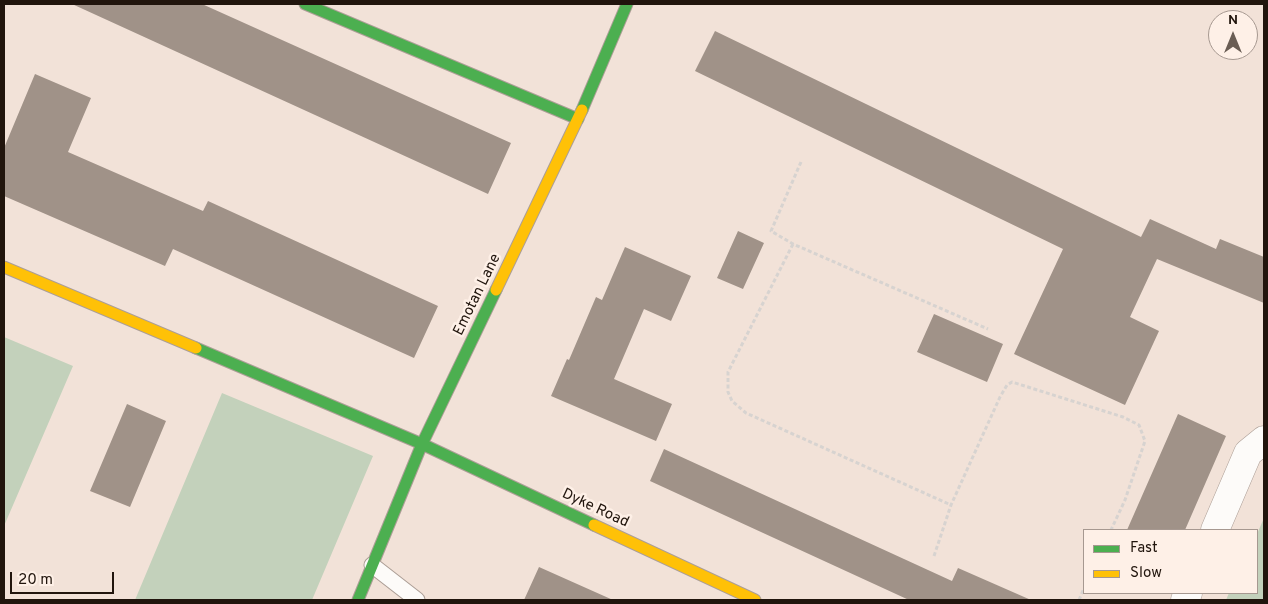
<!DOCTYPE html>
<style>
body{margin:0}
#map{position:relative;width:1268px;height:604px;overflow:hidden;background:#f2e2d8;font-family:Overpass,sans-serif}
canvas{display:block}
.frame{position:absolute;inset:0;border:5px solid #21150d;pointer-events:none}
.legend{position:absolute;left:1083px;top:529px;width:175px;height:65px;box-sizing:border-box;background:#fef0e7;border:1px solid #a69890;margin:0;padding:6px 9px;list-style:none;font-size:15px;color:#21150d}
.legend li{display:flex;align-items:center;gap:10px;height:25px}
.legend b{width:25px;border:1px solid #a69890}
.north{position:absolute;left:1208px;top:10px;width:50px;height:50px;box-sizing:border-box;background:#fef0e7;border:1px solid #a69890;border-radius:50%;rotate:0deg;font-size:14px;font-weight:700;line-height:20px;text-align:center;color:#21150d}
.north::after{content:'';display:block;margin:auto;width:18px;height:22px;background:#6a5d54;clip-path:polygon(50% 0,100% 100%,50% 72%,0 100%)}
.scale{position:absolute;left:10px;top:572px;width:104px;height:22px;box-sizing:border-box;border:2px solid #21150d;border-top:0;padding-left:6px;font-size:15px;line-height:18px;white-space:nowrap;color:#21150d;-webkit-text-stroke:4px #fef0e7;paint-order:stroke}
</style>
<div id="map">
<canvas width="1268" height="604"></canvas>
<div class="frame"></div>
<ul class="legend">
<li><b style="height:6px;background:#4caf50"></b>Fast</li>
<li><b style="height:6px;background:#ffc107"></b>Slow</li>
</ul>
<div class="north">N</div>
<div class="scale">20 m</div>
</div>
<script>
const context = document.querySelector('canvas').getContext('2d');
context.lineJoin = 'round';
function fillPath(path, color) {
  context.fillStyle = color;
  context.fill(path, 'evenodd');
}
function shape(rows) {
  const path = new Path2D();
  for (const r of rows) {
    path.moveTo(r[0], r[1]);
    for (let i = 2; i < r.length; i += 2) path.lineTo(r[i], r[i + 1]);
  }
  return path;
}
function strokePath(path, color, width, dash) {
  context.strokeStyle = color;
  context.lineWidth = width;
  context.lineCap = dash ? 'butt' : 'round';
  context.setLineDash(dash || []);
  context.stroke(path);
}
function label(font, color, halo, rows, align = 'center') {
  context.font = font + ' Overpass,sans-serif';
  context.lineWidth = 5;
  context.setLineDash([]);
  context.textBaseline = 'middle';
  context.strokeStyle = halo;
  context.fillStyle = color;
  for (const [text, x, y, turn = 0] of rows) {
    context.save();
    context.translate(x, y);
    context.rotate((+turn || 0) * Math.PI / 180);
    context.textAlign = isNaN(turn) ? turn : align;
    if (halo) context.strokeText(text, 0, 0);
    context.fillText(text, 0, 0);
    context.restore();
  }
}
const green = shape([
 [4,337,73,366,4,526],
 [222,393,373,456,312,600,135,600],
 [1264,518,1264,600,1226,600,1229,593,1257,593,1257,534]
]);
const building = shape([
 [72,4,202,4,511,143,488,194],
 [715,31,1141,237,1150,219,1216,249,1220,239,1264,257,1264,303,1157,259,1130,317,1159,331,1125,405,1014,354,1063,249,695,71],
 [35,74,91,98,68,152,203,211,208,201,438,306,414,358,173,249,165,266,4,196,4,148],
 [738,231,764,243,743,289,717,278],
 [625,247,691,276,671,321,644,309,614,379,672,404,656,441,551,396,567,359,569,360,596,297,602,300],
 [934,314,1003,344,987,382,917,352],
 [127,404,166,421,130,507,90,491],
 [1178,414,1226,436,1185,530,1127,530],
 [664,449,952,581,958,568,1031,600,909,600,650,481],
 [539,567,613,600,524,600]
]);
const path = shape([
 [801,162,771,231,793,244,988,329],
 [793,244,728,372,728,392,732,401,746,413,951,505],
 [934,556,951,505,1000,397,1007,385,1012,382,1123,417,1139,425,1145,441,1125,500,1111,530],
 [1079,600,1084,588]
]);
const lane = shape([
 [372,565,417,600]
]);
const street = shape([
 [1215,530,1248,453,1264,440],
 [1185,600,1188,593]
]);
const fast = shape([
 [305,4,578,119],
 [582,110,627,4],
 [196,348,422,444,594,525],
 [358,600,422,444,496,290]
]);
const slow = shape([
 [4,267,196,348],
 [496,290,582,110],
 [594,525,755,600]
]);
const streetNames = [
 ["Emotan Lane",478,295,-64],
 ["Dyke Road",595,509,25]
];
fillPath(green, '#c3d1bb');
fillPath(building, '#a09288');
strokePath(lane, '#ac9e96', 17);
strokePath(street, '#ac9e96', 29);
strokePath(fast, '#ac9e96', 13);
strokePath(slow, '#ac9e96', 13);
strokePath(path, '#d7d3d0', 3, [4, 2.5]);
strokePath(lane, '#fdfbf9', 15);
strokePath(street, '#fdfbf9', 28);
strokePath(fast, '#4caf50', 11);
strokePath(slow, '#ffc107', 11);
label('15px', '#21150d', '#fef0e7', streetNames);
</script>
